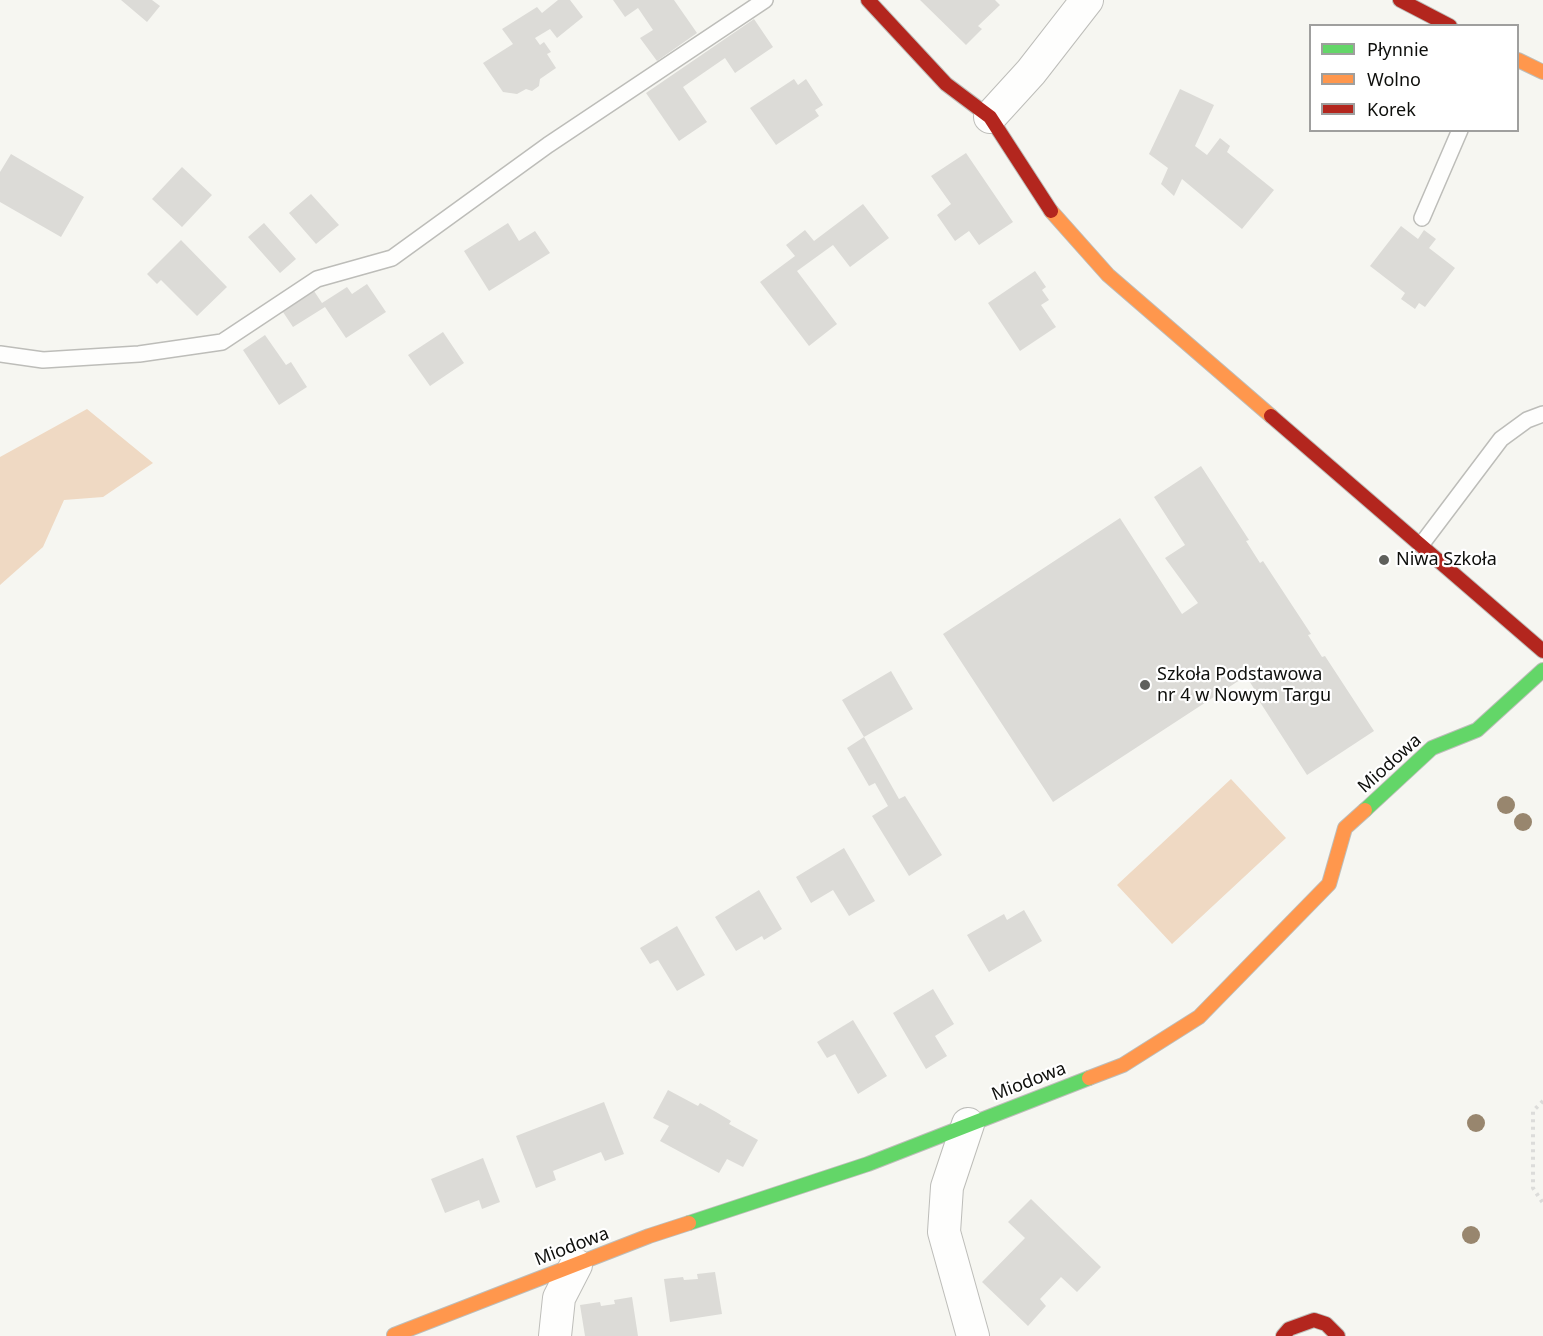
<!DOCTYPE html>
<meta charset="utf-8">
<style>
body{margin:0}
#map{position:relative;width:1543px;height:1336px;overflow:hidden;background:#f6f6f1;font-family:"Noto Sans",sans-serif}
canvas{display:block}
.legend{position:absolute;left:1309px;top:24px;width:210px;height:108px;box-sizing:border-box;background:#fff;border:2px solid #9f9f9e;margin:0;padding:8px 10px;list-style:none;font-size:18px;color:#0e0f0c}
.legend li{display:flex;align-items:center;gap:12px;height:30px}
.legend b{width:30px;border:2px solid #9f9f9e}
</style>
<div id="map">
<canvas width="1543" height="1336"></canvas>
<ul class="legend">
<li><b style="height:8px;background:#63d668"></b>Płynnie</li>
<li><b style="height:8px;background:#ff974d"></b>Wolno</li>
<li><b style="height:8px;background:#b3261e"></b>Korek</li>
</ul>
</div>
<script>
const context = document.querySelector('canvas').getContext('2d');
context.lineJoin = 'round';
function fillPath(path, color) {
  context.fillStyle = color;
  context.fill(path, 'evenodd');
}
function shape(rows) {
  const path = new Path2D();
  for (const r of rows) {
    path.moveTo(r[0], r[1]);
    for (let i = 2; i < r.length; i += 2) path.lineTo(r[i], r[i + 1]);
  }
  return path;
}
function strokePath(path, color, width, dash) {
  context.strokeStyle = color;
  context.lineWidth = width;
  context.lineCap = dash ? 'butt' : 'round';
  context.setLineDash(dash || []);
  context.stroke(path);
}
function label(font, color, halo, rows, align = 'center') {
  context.font = font + ' "Noto Sans",sans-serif';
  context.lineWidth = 4.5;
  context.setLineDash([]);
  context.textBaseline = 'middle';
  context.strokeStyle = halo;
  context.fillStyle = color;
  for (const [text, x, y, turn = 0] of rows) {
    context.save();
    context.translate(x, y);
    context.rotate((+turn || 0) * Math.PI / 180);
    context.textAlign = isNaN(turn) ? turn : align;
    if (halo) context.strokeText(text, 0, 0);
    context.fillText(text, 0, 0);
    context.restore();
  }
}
const green = shape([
 [87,409,153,463,103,497,64,500,43,547,0,585,0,457],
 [1231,779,1286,838,1172,944,1117,885]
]);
const building = shape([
 [121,0,152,0,160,6,147,22],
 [558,0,570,0,583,17,557,38,550,29,535,38,540,45,544,42,551,52,547,54,556,68,540,79,539,86,532,91,526,89,517,94,503,92,483,63,513,44,502,29,537,7,542,13],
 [613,0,674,0,697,33,657,61,640,38,653,30,638,8,625,17],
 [920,0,995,0,1000,5,978,26,982,29,966,45],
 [754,19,773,47,735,73,725,58,683,87,707,122,679,141,646,93],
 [794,79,798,85,806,79,823,105,815,110,819,116,776,145,750,108],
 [1180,89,1214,105,1195,146,1207,155,1220,138,1230,146,1227,152,1274,190,1242,229,1182,179,1174,196,1161,184,1168,168,1149,154],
 [966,153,1013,222,979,245,969,231,955,241,937,215,951,204,931,176],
 [11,154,84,197,61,237,0,202,0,172],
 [182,167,212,195,182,227,152,199],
 [311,194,339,225,316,244,289,213],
 [863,204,889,238,850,267,833,245,797,271,837,324,809,346,760,282,795,256,786,245,805,230,814,241],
 [264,223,296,259,280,273,248,237],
 [508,223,519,241,535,231,550,253,489,291,464,251],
 [1401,226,1418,239,1424,230,1436,239,1429,248,1455,268,1425,307,1419,303,1415,309,1401,299,1405,293,1370,266],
 [181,240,227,287,197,316,161,280,157,284,147,274],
 [1035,271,1046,287,1042,290,1049,300,1041,305,1056,327,1020,351,988,303],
 [367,284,386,312,346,338,325,307,293,327,283,312,314,291,322,303,347,287,352,294],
 [443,332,464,363,430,386,408,355],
 [265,335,286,365,291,362,307,387,279,405,243,350],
 [1201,466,1249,540,1246,541,1260,563,1263,561,1311,634,1308,635,1322,657,1325,656,1374,731,1307,775,1258,699,1260,698,1246,676,1053,802,943,634,1120,518,1182,614,1198,603,1165,558,1185,545,1154,497],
 [891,671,913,709,864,737,842,700],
 [864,737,899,799,905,796,942,855,909,876,872,816,888,806,875,783,869,786,847,748],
 [844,848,875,901,849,916,833,890,811,903,796,877],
 [759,890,782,929,764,940,762,936,736,951,715,917],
 [1024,910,1042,941,989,972,967,935,1004,914,1007,920],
 [677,926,705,975,677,991,658,960,650,964,640,948],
 [933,989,954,1024,935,1036,947,1056,926,1069,893,1013],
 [853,1020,887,1076,858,1094,835,1054,827,1058,817,1042],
 [668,1090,698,1106,700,1103,716,1112,731,1121,729,1124,758,1140,743,1167,727,1159,719,1173,660,1141,669,1126,653,1118],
 [604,1102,624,1154,605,1161,601,1152,553,1171,556,1180,536,1188,516,1136],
 [483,1158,500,1202,482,1209,479,1200,445,1213,431,1179],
 [1031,1199,1101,1267,1077,1292,1061,1277,1040,1299,1046,1306,1028,1326,982,1282,1025,1238,1008,1222],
 [715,1272,722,1314,670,1322,664,1279,683,1277,684,1280,698,1279,697,1274],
 [632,1297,638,1336,585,1336,580,1305,600,1302,601,1306,615,1304,614,1300]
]);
const path = shape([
 [1543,1101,1533,1111,1533,1188,1543,1203]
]);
const lane = shape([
 [1422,218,1460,130],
 [0,354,43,360,139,354,222,342,317,279,392,258,548,145,765,0],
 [1421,545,1501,439,1527,420,1543,414]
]);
const street = shape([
 [990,117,1031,72,1087,0],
 [968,1124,947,1187,944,1232,973,1336],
 [555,1336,559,1298,576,1265]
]);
const fast = shape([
 [1365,810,1432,748,1477,730,1543,670],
 [689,1223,868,1164,1089,1078]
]);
const slow = shape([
 [1518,60,1543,72],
 [1051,211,1108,275,1271,416],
 [1089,1078,1123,1065,1199,1017,1329,884,1345,828,1365,810],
 [394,1335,649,1236,689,1223]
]);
const jam = shape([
 [868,0,946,84,990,117,1051,211],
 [1400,0,1450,26],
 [1271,416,1543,651],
 [1283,1336,1289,1329,1314,1320,1326,1324,1338,1336]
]);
const trees = [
 [1506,805],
 [1523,822],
 [1476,1123],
 [1471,1235]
];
const markers = [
 [1384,560,6,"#5f605c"],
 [1145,685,6,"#5f605c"]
];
const poiNames = [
 ["Niwa Szkoła",1396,560],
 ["Szkoła Podstawowa",1157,675],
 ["nr 4 w Nowym Targu",1157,696]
];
const streetNames = [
 ["Miodowa",1390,764,-42],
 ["Miodowa",1029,1082,-21],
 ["Miodowa",572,1247,-21]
];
fillPath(green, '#efd9c3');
fillPath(building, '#dcdbd7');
strokePath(lane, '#bdbdb9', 18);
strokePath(street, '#bdbdb9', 34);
strokePath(fast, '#bdbdb9', 16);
strokePath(slow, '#bdbdb9', 16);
strokePath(jam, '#bdbdb9', 16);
strokePath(path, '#dcdcda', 4, [3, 4.5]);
strokePath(lane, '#fefefd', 15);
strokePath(street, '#fefefd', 32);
strokePath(fast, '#63d668', 14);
strokePath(slow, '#ff974d', 14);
strokePath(jam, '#b3261e', 14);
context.fillStyle = '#98866e';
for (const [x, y] of trees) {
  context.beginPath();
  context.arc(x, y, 9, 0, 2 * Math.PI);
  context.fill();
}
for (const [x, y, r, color] of markers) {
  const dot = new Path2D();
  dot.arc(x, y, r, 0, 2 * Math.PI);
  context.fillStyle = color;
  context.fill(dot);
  strokePath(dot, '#fff', 2);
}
label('18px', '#0e0f0c', '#fff', poiNames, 'left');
label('18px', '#0e0f0c', '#fff', streetNames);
</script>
